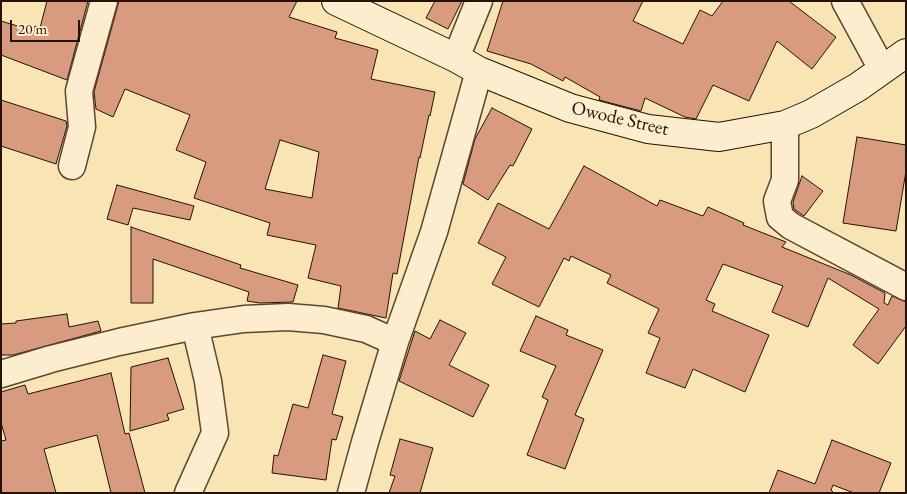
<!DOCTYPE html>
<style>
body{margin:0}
#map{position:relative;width:907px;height:494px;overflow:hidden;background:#f9e4b3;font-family:"EB Garamond",serif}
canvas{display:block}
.frame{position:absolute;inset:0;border:2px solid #261204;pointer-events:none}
.scale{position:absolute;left:10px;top:20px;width:70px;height:22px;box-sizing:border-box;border:2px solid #261204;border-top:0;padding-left:6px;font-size:15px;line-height:18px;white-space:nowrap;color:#261204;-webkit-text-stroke:4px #fbedce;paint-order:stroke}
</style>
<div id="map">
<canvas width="907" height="494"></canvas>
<div class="frame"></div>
<div class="scale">20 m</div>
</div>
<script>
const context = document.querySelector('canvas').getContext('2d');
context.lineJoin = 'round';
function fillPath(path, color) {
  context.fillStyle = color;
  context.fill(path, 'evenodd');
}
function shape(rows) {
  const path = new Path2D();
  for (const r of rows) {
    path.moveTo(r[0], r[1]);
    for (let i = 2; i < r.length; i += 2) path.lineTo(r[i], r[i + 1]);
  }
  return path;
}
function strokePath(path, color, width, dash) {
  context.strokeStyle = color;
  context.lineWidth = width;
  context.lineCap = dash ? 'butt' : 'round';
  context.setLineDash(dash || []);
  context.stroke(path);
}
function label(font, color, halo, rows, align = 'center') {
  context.font = font + ' "EB Garamond",serif';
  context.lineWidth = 4;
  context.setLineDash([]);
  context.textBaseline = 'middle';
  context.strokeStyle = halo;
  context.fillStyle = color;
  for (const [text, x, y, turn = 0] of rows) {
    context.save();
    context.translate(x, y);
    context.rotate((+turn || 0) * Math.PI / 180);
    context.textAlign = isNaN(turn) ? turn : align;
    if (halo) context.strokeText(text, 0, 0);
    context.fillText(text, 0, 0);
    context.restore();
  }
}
const building = shape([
 [47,1,88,1,67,80,1,55,1,21,34,31,35,26,40,28,47,1],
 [119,1,297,1,289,17,337,32,335,38,378,50,371,79,435,92,430,116,429,115,420,158,419,157,397,274,393,273,386,318,338,308,341,286,308,278,316,245,267,235,270,223,194,198,206,162,176,150,190,115,125,89,113,117,96,109,94,92,119,1],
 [280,140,319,152,312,198,265,189,280,140],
 [435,1,462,1,448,29,426,18,435,1],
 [503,1,643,1,633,21,683,44,700,10,712,16,723,1,789,1,836,37,812,69,777,41,749,101,713,85,696,119,685,117,645,98,641,111,599,100,600,97,565,77,563,81,531,64,487,51,503,1],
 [1,100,66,121,67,126,56,164,1,146,1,100],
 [492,108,532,129,513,166,510,165,488,200,463,184,475,139,492,108],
 [857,137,906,145,906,171,896,231,843,223,857,137],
 [584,166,657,206,660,200,703,216,708,207,744,223,743,225,786,242,782,247,851,275,885,293,884,303,888,305,892,296,906,302,906,326,878,364,853,345,879,309,828,278,808,327,772,312,783,286,723,264,706,300,715,304,712,311,769,335,745,392,693,369,685,388,646,373,660,338,648,333,659,309,607,283,611,275,571,256,569,261,564,258,539,307,492,284,506,257,478,243,498,203,549,229,584,166],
 [802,176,823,191,804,216,794,209,793,202,802,176],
 [117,185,194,206,190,220,133,208,128,225,107,219,117,185],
 [131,227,241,265,240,268,298,285,293,302,260,303,247,301,249,292,153,259,153,303,131,303,131,227],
 [67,314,69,327,98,321,101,331,13,355,1,355,1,324,16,323,16,321,67,314],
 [536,316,568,330,566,335,603,350,575,415,584,419,565,469,527,455,548,400,542,397,556,366,520,351,536,316],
 [440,320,466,333,449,365,489,385,473,417,399,381,415,331,430,339,440,320],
 [323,355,346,361,332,414,343,417,336,440,332,439,326,480,272,473,274,455,278,456,293,404,308,408,323,355],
 [168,358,184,409,167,414,169,420,130,431,131,367,168,358],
 [111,373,125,434,129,433,145,493,111,493,97,435,44,449,56,493,1,493,1,441,6,440,1,423,1,392,25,385,28,394,111,373],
 [400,439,433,448,420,493,389,493,395,476,390,475,400,439],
 [832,440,891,463,879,493,854,493,833,485,831,490,834,493,769,493,778,470,815,484,832,440]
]);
const street = shape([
 [845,1,882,69],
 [456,58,479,1],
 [785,125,785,180,777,201,780,217,791,226,906,287],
 [72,166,82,127,79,91,104,1],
 [1,374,51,359,119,342,195,326,244,319,288,317,324,320,366,329,395,342],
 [188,493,215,433,208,381,195,326],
 [351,493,365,442,395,342,434,232,479,71]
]);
const secondary = shape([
 [336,1,456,58,479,71,570,108,648,129,719,137,785,125,811,114,858,87,906,53]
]);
const streetNames = [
 ["Owode Street",620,119,13]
];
fillPath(building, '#d89b80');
strokePath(building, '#261204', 1);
strokePath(street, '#5b4630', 29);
strokePath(secondary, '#261204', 30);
strokePath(street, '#fbedce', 26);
strokePath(secondary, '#fbedce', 28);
label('19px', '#261204', '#fbedce', streetNames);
</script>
